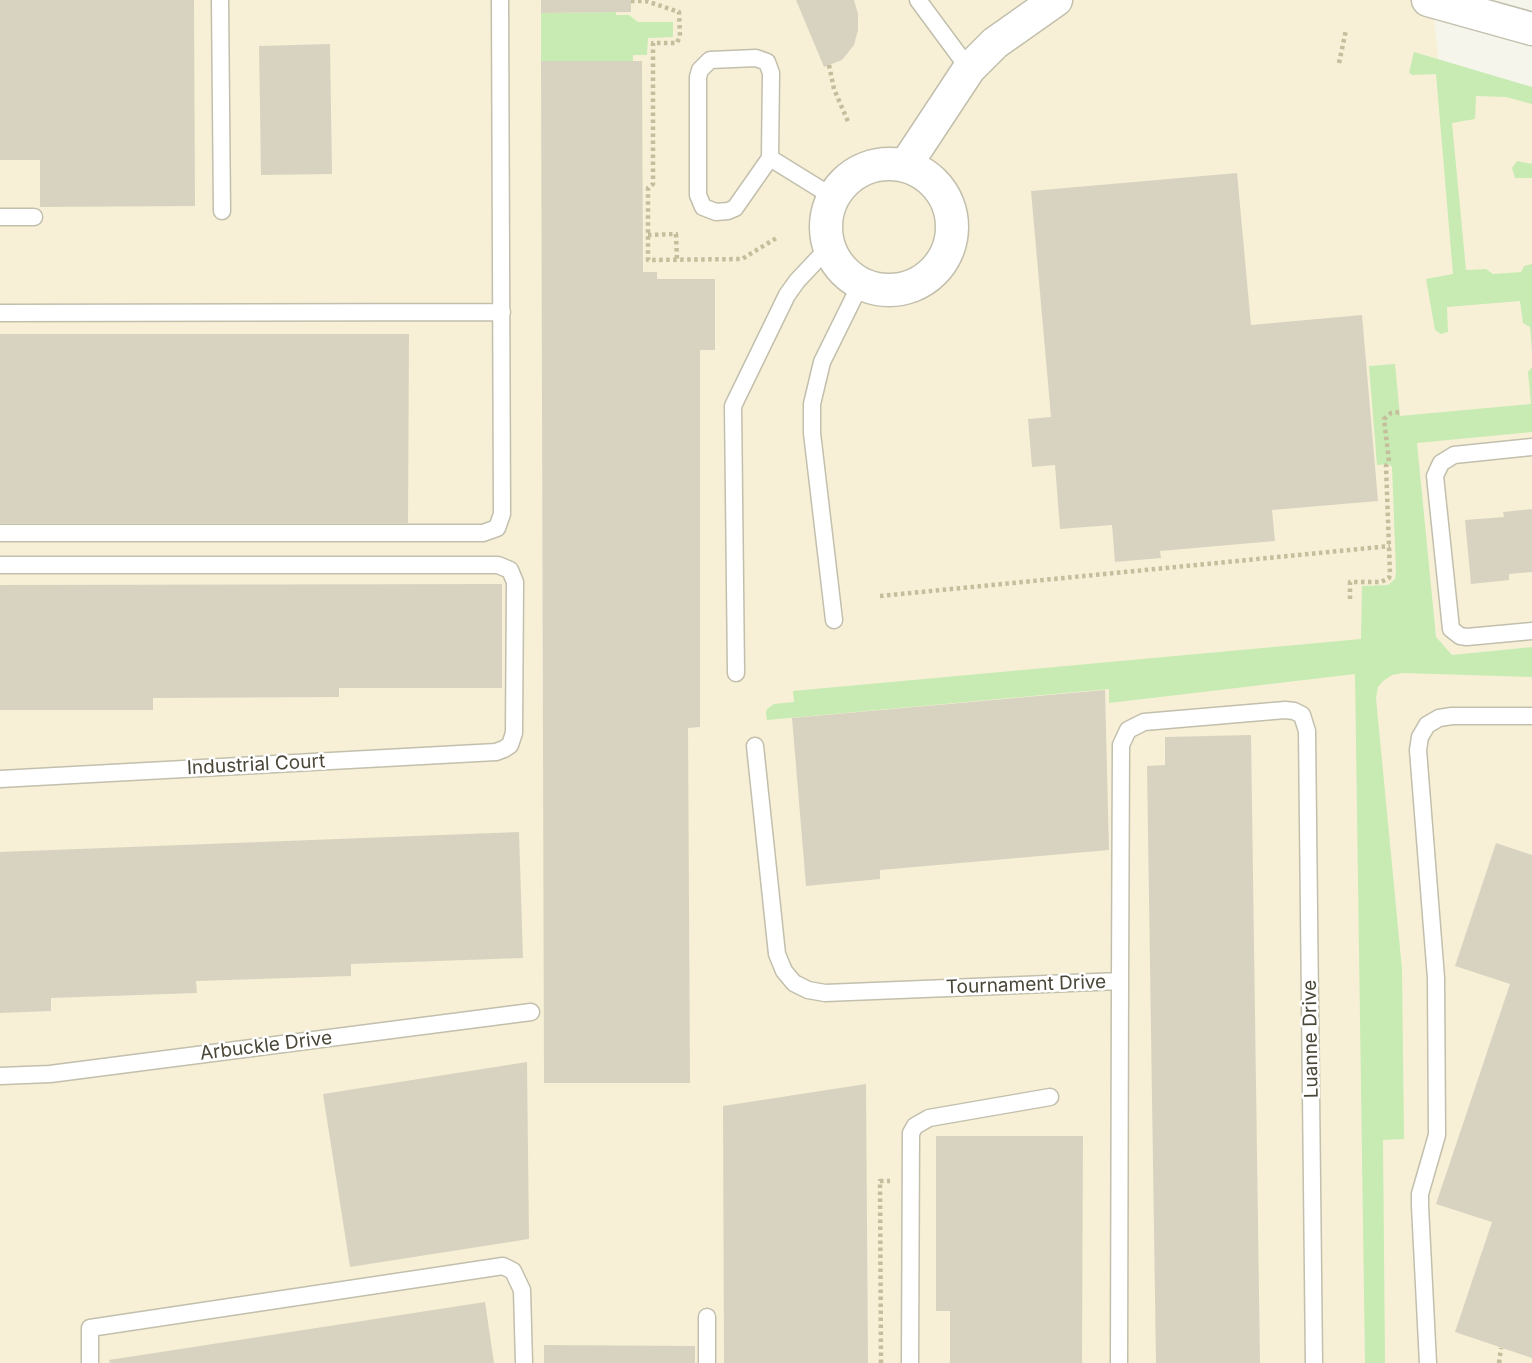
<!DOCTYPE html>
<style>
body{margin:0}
canvas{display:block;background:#f6f5eb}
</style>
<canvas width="1532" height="1363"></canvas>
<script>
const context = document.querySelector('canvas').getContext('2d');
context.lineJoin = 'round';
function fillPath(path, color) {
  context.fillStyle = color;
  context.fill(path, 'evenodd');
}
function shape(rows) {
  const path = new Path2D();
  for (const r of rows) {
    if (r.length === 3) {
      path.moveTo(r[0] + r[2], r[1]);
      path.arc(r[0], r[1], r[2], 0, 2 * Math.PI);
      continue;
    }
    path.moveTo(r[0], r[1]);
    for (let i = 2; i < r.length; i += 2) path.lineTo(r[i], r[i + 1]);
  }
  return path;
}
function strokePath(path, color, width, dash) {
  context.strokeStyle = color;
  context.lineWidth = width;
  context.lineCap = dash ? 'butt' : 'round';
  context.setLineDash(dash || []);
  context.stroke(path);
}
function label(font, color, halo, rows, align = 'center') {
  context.font = font + ' Inter,sans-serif';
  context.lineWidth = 5;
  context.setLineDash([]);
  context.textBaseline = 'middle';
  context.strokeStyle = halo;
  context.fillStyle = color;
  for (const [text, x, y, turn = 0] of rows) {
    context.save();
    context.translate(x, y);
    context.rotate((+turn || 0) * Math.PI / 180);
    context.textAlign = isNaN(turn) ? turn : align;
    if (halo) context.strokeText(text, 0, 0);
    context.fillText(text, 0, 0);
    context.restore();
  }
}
const commercial = shape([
 [0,0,1432,0,1439,63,1532,91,1532,1363,0,1363]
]);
const green = shape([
 [616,12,616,15,629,15,638,22,673,22,673,37,648,38,647,55,633,55,633,61,541,61,541,13],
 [1414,52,1532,87,1532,104,1506,97,1476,96,1475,119,1452,123,1466,270,1486,269,1493,274,1521,272,1524,266,1532,264,1532,350,1530,327,1523,323,1520,301,1447,307,1448,332,1441,334,1435,330,1426,279,1453,274,1436,74,1413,75,1409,73],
 [1517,161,1532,164,1532,178,1515,178,1512,168],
 [1395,364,1400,416,1531,404,1528,372,1532,367,1532,432,1417,443,1436,637,1452,655,1532,647,1532,677,1403,673,1392,675,1383,681,1378,687,1376,698,1402,969,1404,1139,1383,1140,1385,1363,1365,1363,1355,674,1109,703,1109,689,767,720,766,713,767,709,774,704,794,702,793,691,1361,639,1362,586,1388,585,1395,579,1396,571,1392,467,1389,464,1377,465,1369,366]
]);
const building = shape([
 [0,0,194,0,195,206,40,207,40,160,0,160],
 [541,0,631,0,631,12,541,13],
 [796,0,854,0,858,14,858,30,854,45,842,60,824,67],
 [330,44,332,174,261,175,259,46],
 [541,61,642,61,643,272,657,272,657,279,715,279,715,350,700,350,700,727,688,728,690,1083,544,1083],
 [1237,173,1251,325,1362,315,1378,501,1272,510,1275,541,1160,551,1161,558,1115,562,1112,525,1060,529,1055,465,1032,467,1028,419,1051,417,1031,191],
 [0,334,409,334,408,523,0,523],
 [1532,509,1532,572,1509,574,1509,580,1471,584,1465,520,1504,517,1503,512],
 [502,584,502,688,339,688,339,697,153,698,153,710,0,710,0,585],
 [1105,690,1109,850,880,870,880,879,806,886,792,718],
 [1251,735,1260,1363,1156,1363,1147,766,1165,765,1165,737],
 [519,832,523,958,351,964,351,976,196,981,197,993,51,998,51,1011,0,1013,0,852],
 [1496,843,1532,855,1532,1358,1455,1332,1492,1222,1436,1204,1510,984,1455,966],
 [527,1062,529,1239,350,1267,323,1094],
 [866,1084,868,1363,724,1363,723,1106],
 [936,1136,1083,1136,1082,1363,950,1363,950,1311,936,1311],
 [485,1302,494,1363,110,1363,109,1360],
 [544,1345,695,1346,695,1363,544,1363]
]);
const path = shape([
 [631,1,646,1,679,12,680,36,677,43,653,43,653,184,648,188,648,260,742,259,778,237],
 [1339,63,1346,30],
 [829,65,834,89,849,124],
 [648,235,676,234,677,260],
 [880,596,1390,546],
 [1350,599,1350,582,1381,582,1389,578,1390,574,1386,466,1389,461,1384,419,1391,413,1402,412],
 [881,1363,880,1181,890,1181],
 [1499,1363,1501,1348]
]);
const lane = shape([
 [220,0,222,211],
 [918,0,969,69],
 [770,158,735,208,728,211,716,212,703,207,698,195,698,77,700,70,710,60,756,58,767,62,771,73,770,158,833,197],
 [0,217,34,217],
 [0,313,502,312],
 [1532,447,1454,455,1441,463,1435,476,1451,629,1460,636,1467,637,1532,631],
 [0,533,483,533,497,528,502,514,500,0],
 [0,565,498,565,510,570,515,582,514,733,510,745,504,749,496,752,0,779],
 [834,620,812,433,812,404,822,362,861,283],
 [736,673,733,406,787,295,797,281,829,247],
 [755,746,777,954,784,971,794,983,808,990,825,993,1120,981,1119,1363],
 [1120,981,1121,745,1128,730,1144,722,1285,710,1294,711,1302,715,1307,731,1314,1363],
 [0,1076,50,1074,531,1012],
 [90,1363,90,1328,503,1266,513,1271,522,1290,524,1363],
 [707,1363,707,1317],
 [910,1363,911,1133,915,1126,929,1118,1050,1097],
 [1428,1363,1420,1206,1420,1194,1437,1135,1436,978,1418,750,1420,737,1427,725,1439,718,1452,716,1532,716]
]);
const street = shape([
 [1428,0,1532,29],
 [889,227,63],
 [905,166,969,69,995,43,1056,0]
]);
const streetNames = [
 ["Industrial Court",256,765,-3],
 ["Tournament Drive",1026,985,-2],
 ["Luanne Drive",1311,1039,-91],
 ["Arbuckle Drive",266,1046,-7]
];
fillPath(commercial, '#f7f0d6');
fillPath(green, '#c7ebb3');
fillPath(building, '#d8d3c0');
strokePath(lane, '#c2bfad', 19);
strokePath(street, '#c2bfad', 35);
strokePath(path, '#c4be9d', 4.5, [3.5, 3.5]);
strokePath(lane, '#fff', 16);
strokePath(street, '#fff', 32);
label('19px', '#4b4738', '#fff', streetNames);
</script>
